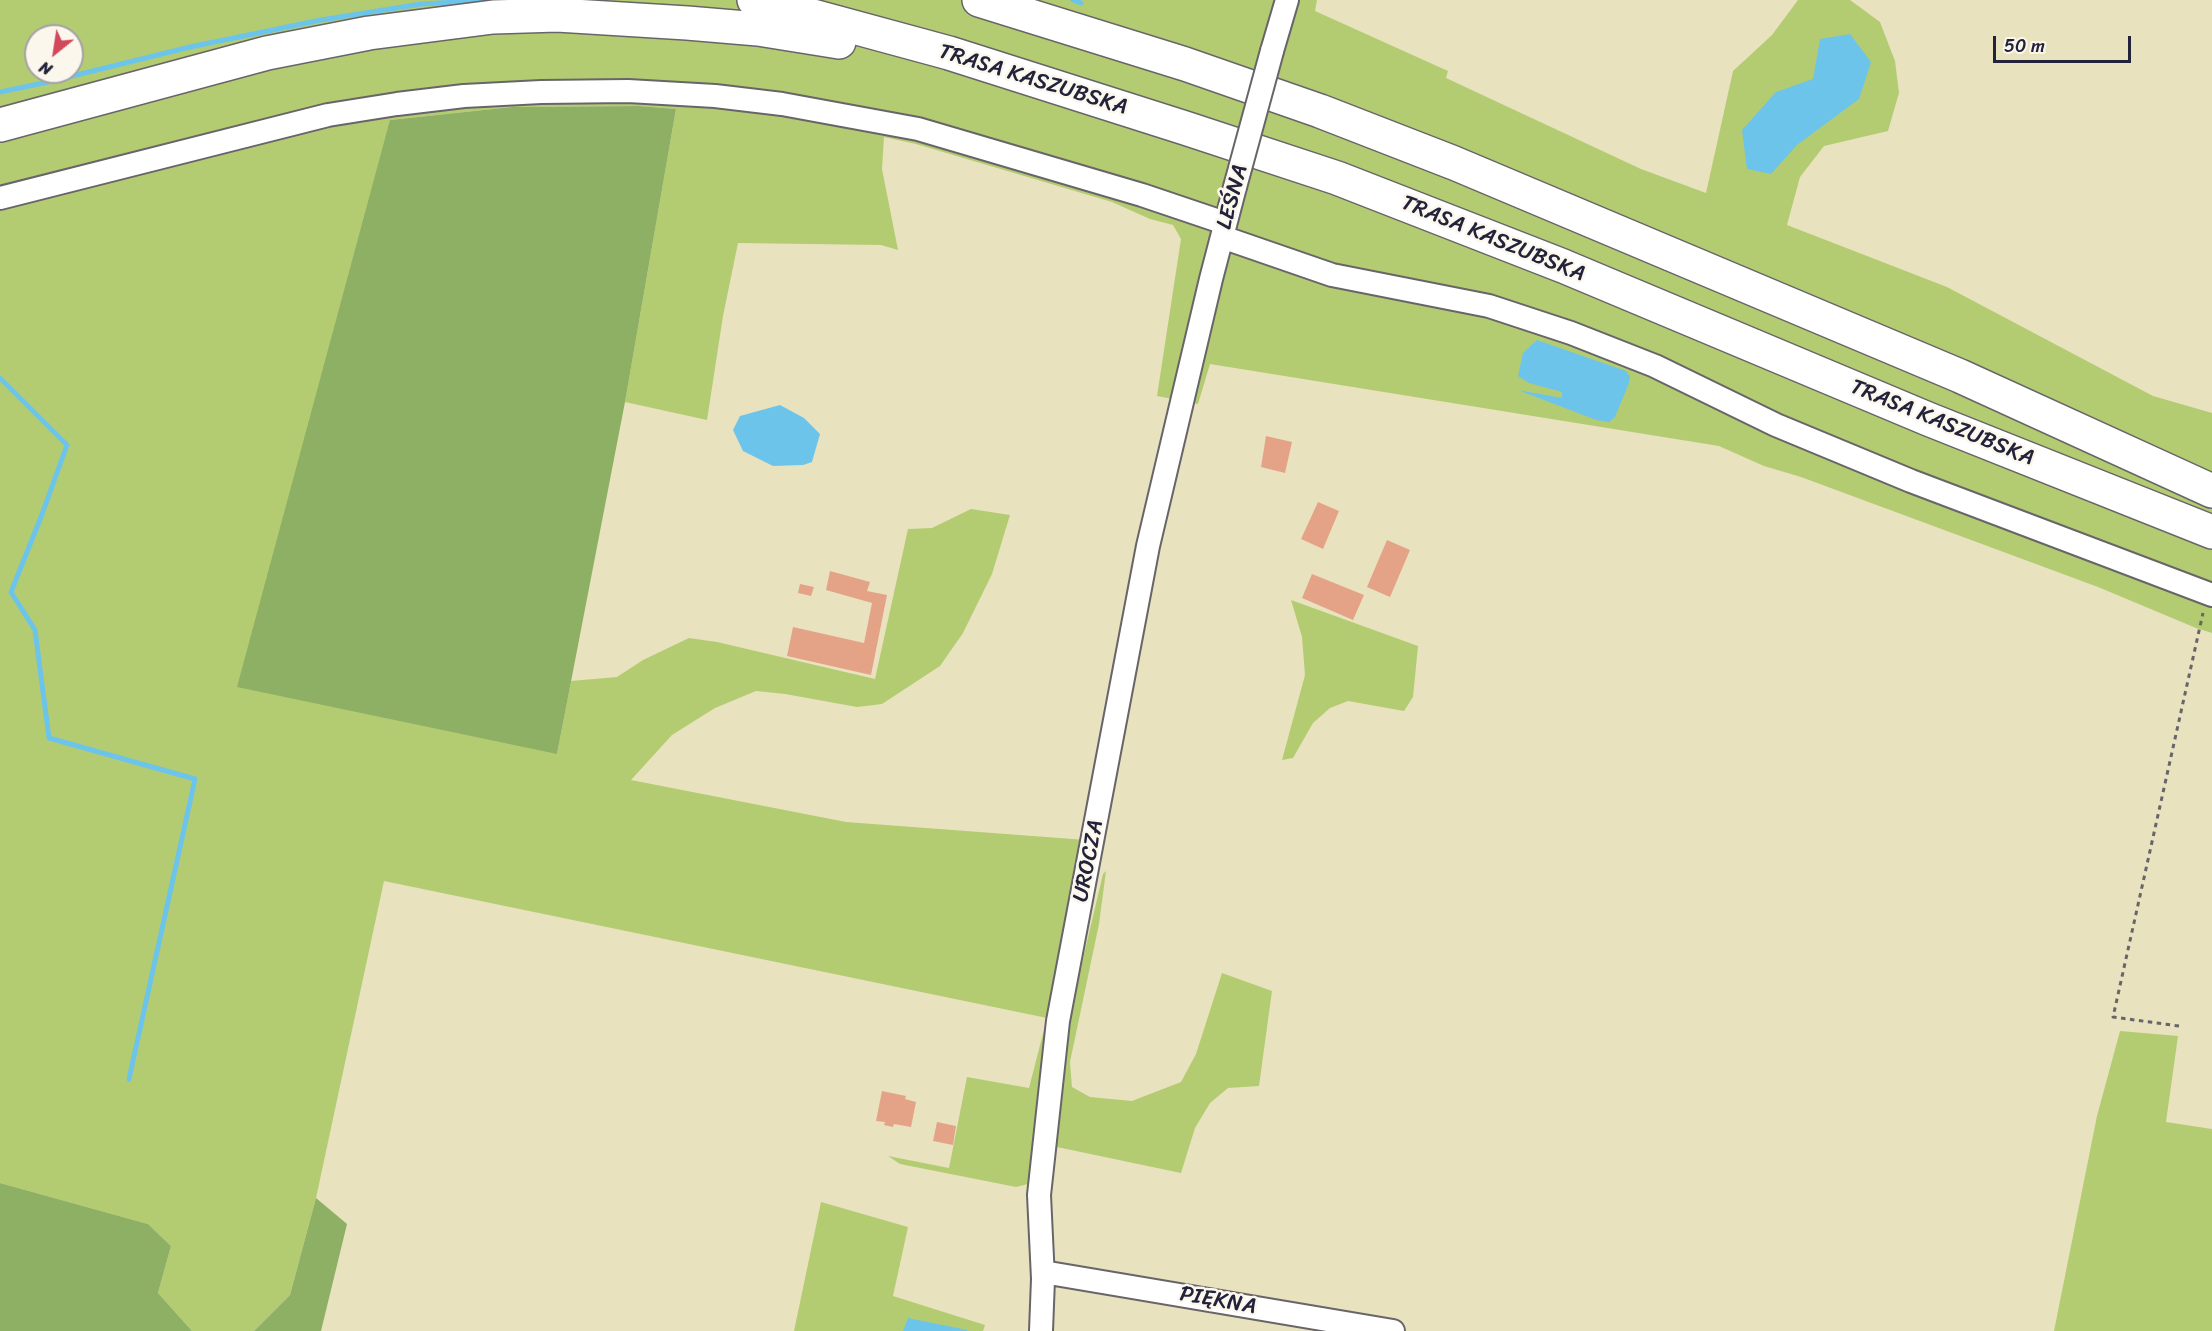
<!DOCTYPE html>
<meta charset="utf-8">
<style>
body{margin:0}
#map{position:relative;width:2212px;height:1331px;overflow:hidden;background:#e9e2bf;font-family:Sriracha,sans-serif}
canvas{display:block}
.north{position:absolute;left:24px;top:24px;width:60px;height:60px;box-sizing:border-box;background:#fbf7ec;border:2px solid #a4a2a5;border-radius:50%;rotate:210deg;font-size:16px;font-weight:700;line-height:24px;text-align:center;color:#22223b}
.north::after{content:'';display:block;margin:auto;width:21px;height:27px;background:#d1495b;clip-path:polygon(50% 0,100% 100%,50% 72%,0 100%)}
.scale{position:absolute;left:1993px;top:36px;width:138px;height:27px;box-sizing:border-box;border:3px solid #22223b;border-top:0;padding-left:8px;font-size:18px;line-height:21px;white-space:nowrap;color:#22223b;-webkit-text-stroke:4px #fbf7ec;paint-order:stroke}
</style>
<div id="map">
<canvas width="2212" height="1331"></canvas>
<div class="north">N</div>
<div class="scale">50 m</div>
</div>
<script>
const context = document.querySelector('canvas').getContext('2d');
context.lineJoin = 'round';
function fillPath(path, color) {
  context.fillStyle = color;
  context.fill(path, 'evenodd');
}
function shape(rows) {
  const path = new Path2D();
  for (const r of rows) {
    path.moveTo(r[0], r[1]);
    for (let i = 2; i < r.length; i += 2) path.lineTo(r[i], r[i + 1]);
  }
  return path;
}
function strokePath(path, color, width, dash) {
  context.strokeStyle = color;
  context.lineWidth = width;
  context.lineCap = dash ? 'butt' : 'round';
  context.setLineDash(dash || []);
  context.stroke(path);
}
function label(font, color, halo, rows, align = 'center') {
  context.font = font + ' Sriracha,sans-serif';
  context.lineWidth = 5;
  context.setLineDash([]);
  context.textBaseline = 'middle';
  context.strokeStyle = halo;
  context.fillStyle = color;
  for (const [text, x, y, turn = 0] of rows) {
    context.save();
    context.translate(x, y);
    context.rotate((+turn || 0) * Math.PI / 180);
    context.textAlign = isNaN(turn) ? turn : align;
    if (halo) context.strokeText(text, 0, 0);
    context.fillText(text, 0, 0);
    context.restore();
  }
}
const green = shape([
 [0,0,1317,0,1315,11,1448,71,1446,78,1641,169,1706,193,1733,71,1772,35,1798,0,1850,0,1880,22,1895,61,1899,93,1888,131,1824,146,1800,177,1787,225,1947,287,2153,396,2212,413,2212,633,2196,628,2098,587,1801,477,1764,466,1719,446,1210,364,1198,404,1157,396,1181,239,1173,225,1150,219,1112,202,916,144,884,137,882,169,898,250,881,245,738,243,723,316,707,420,625,402,676,109,639,106,512,107,390,120,557,754,571,681,617,677,643,660,689,638,717,642,875,679,908,529,932,528,971,509,1010,515,992,574,963,633,940,666,882,704,857,707,785,694,756,691,715,708,672,735,631,780,846,822,1086,840,1064,927,1047,1017,1036,1176,1028,1184,1016,1187,900,1164,888,1156,949,1168,967,1077,1029,1088,1047,1018,384,881,316,1198,290,1295,254,1331,192,1331,158,1293,171,1246,148,1224,0,1183],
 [36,36,72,36,72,72,36,72],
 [1291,600,1418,646,1413,697,1404,711,1348,701,1330,708,1313,723,1293,758,1282,760,1305,675,1302,637],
 [1106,871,1099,924,1070,1062,1072,1087,1090,1097,1132,1101,1181,1082,1196,1054,1222,973,1272,991,1259,1086,1228,1088,1210,1103,1195,1128,1181,1173,1052,1146,1068,1022,1103,874],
 [2120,1031,2178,1036,2166,1122,2212,1129,2212,1331,2054,1331,2097,1116],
 [821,1202,908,1227,893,1296,985,1325,983,1331,794,1331]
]);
const forest = shape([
 [639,106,676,109,625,402,557,754,237,687,390,120,512,107],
 [0,1183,148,1224,171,1246,158,1293,192,1331,0,1331],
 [316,1198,347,1224,321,1331,254,1331,290,1295]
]);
const water = shape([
 [1850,34,1871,62,1859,99,1797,145,1771,174,1747,169,1742,130,1776,92,1813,79,1820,39],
 [1537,340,1626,371,1630,377,1629,383,1615,417,1609,422,1596,420,1518,390,1562,398,1562,392,1529,383,1518,376,1523,353],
 [780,405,804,418,820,434,812,462,803,465,773,466,743,451,733,430,740,416],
 [908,1318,967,1330,967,1331,903,1331]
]);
const stream = shape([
 [1073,0,1081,3],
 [0,92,48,82,190,47,321,20,421,4,492,0],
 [0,378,67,445,41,517,11,592,35,630,49,738,195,779,129,1079]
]);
const building = shape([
 [1266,436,1292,442,1285,473,1261,467],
 [1318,502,1339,511,1323,549,1301,539],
 [1387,540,1410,550,1390,597,1367,587],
 [830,571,870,582,867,591,887,595,871,675,787,656,793,627,864,643,872,603,826,590],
 [1312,574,1364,595,1353,620,1302,598],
 [800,584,814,587,811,596,798,593],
 [882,1091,906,1096,905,1099,916,1102,911,1127,894,1124,893,1127,884,1125,885,1122,876,1121],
 [937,1122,956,1126,953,1145,933,1141]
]);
const path = shape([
 [2179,1026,2113,1017,2203,613]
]);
const minor = shape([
 [1272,51,1287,0],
 [0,198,328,115,397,104,464,96,541,92,628,91,715,96,782,104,918,129,1142,195,1225,223],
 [1222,237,1332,275,1489,306,1571,333,1655,366,1776,425,1911,481,2212,595],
 [1043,1272,1393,1331],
 [1041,1331,1043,1279,1039,1195,1058,1021,1148,546,1211,279,1235,187]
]);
const highway = shape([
 [754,0,949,53,1185,128,1337,178,1563,266,1928,419,2212,532],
 [979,0,1185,64,1320,111,1454,163,1960,376,2212,491],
 [0,125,267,53,369,33,493,17,557,15,687,23,758,29,839,42]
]);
const minorBridge = shape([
 [1235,187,1272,51]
]);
const streetNames = [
 ["TRASA KASZUBSKA",1033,80,17],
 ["LEŚNA",1233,197,-75],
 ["TRASA KASZUBSKA",1493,239,22],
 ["TRASA KASZUBSKA",1942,423,22],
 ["UROCZA",1089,861,-79],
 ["PIĘKNA",1218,1301,10]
];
fillPath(green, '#b3cc72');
fillPath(forest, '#8eb064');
fillPath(water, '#6dc4ea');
strokePath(stream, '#6dc4ea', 5);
fillPath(building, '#e4a387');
strokePath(minor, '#686569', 26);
strokePath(highway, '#686569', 36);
strokePath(path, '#686569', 3, [4.5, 4.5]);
strokePath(minor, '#fff', 22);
strokePath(highway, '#fff', 33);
strokePath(minorBridge, '#686569', 26, []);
strokePath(minorBridge, '#fff', 22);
label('22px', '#22223b', '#fbf7ec', streetNames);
</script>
